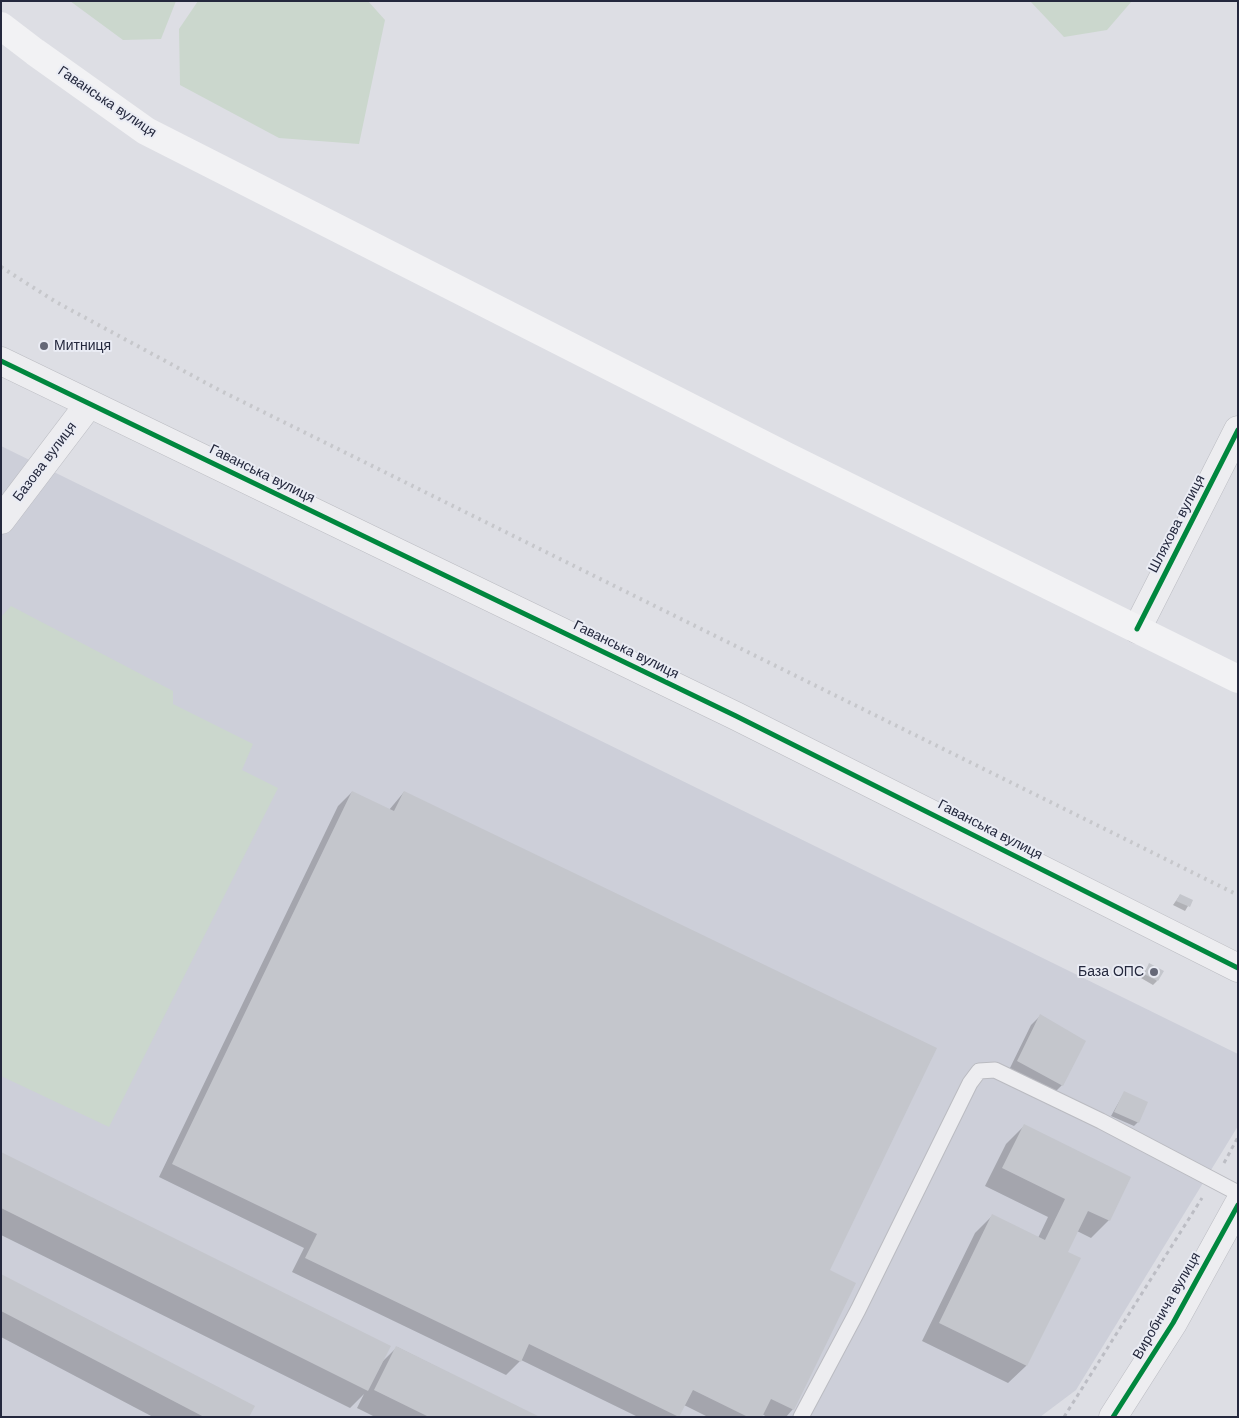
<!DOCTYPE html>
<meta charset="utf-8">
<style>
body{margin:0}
#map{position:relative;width:1239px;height:1418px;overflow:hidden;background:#dddee4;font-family:Arial,sans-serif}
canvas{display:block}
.frame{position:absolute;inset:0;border:2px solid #24283d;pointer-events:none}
</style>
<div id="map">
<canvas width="1239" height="1418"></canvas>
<div class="frame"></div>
</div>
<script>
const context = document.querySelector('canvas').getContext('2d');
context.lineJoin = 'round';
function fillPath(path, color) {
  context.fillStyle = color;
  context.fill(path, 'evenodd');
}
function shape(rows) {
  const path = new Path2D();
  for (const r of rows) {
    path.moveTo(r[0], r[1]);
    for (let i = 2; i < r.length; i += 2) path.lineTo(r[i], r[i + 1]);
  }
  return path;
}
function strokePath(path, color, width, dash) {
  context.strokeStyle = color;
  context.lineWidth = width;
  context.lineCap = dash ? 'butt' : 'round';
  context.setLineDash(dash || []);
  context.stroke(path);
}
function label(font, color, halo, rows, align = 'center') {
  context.font = font + ' Arial,sans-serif';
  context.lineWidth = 4;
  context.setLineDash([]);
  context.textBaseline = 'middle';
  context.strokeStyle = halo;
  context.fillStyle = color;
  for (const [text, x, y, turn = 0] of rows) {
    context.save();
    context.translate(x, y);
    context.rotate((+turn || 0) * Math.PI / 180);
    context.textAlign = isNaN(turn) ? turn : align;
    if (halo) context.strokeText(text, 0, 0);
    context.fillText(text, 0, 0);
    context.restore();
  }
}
const built = shape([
 [1,446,1238,1054,1238,1126,1076,1390,1040,1417,1,1417]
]);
const green = shape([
 [70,1,176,1,161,39,123,40],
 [198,1,368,1,385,20,359,144,279,138,180,85,179,29],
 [1030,1,1132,1,1107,30,1064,37],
 [11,606,173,691,173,704,253,744,242,770,278,788,109,1127,1,1076,1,617]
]);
const shadow = shape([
 [352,792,389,810,404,792,828,1271,793,1409,786,1417,767,1417,762,1414,761,1417,708,1417,684,1405,678,1417,638,1417,521,1360,506,1375,292,1272,304,1248,159,1177,338,806],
 [1180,895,1191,901,1185,911,1173,905],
 [1149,965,1157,981,1153,985,1141,978],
 [1040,1016,1062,1085,1053,1094,1009,1070,1031,1025],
 [1124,1093,1138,1122,1134,1126,1111,1116],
 [1024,1126,1109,1220,1091,1238,1077,1231,1067,1252,1026,1366,1008,1383,922,1341,975,1233,992,1216,1038,1238,1048,1217,985,1186,1006,1144],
 [1,1153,382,1362,397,1347,537,1417,375,1417,357,1408,364,1394,350,1408,1,1235],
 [1,1275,248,1417,153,1417,1,1337]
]);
const building = shape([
 [352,791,394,811,404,791,937,1048,830,1270,856,1283,794,1410,771,1399,762,1417,748,1417,693,1390,679,1417,529,1344,521,1362,305,1258,317,1234,172,1164],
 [1180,894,1193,900,1190,907,1176,901],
 [1149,963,1164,971,1158,981,1144,974],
 [1040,1014,1086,1041,1063,1086,1017,1061],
 [1124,1091,1148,1102,1139,1123,1114,1112],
 [1024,1124,1131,1177,1110,1221,1088,1211,1068,1252,1081,1258,1027,1366,939,1323,992,1214,1045,1240,1065,1199,1002,1168],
 [1,1152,391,1346,368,1391,1,1208],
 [1,1274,255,1406,249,1417,204,1417,1,1311],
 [396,1346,540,1417,429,1417,374,1390]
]);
const path = shape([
 [1224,1163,1238,1137],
 [1064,1417,1202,1198]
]);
const service = shape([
 [801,1417,858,1310,970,1083,979,1071,995,1070,1101,1121,1238,1193]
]);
const minor = shape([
 [1,520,89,404],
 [1137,629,1238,430],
 [1113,1417,1173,1323,1238,1205]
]);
const tertiary = shape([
 [1,361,736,716,1238,968]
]);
const secondary = shape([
 [1,26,35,52,146,131,786,456,1238,679]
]);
const rail = shape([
 [1,267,56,302,219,390,1238,895]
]);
const cycleway = shape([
 [1,361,736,716,1238,968],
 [1137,629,1238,430],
 [1113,1417,1173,1323,1238,1205]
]);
const markers = [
 [44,346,5,"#656877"],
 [1154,972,5,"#656877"]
];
const streetNames = [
 ["Гаванська вулиця",107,102,34],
 ["Базова вулиця",45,462,-53],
 ["Гаванська вулиця",262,474,26],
 ["Шляхова вулиця",1177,524,-63],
 ["Гаванська вулиця",626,650,26],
 ["Гаванська вулиця",990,830,27],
 ["Виробнича вулиця",1167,1306,-60]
];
const poiNames = [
 ["Митниця",54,346],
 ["База ОПС",1144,972,"right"]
];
fillPath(built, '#cdcfd9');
fillPath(green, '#cbd7cd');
fillPath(shadow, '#0003');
fillPath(building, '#c4c6cc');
strokePath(service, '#babbc1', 17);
strokePath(minor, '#babbc1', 29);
strokePath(tertiary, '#babbc1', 29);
strokePath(path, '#bcbdc4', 3, [4, 4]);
strokePath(service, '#ededf0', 15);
strokePath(minor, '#ededf0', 28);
strokePath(tertiary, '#ededf0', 28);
strokePath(secondary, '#f2f2f4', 28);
strokePath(rail, '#c6c7cb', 4, [2.5, 5]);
strokePath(cycleway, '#00873e', 5);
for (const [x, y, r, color] of markers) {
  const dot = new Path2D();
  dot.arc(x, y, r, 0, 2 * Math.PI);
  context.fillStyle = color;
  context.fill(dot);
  strokePath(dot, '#eaecf4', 2);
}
label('14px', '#24283d', '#eaecf4', streetNames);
label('14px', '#24283d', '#eaecf4', poiNames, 'left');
</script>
